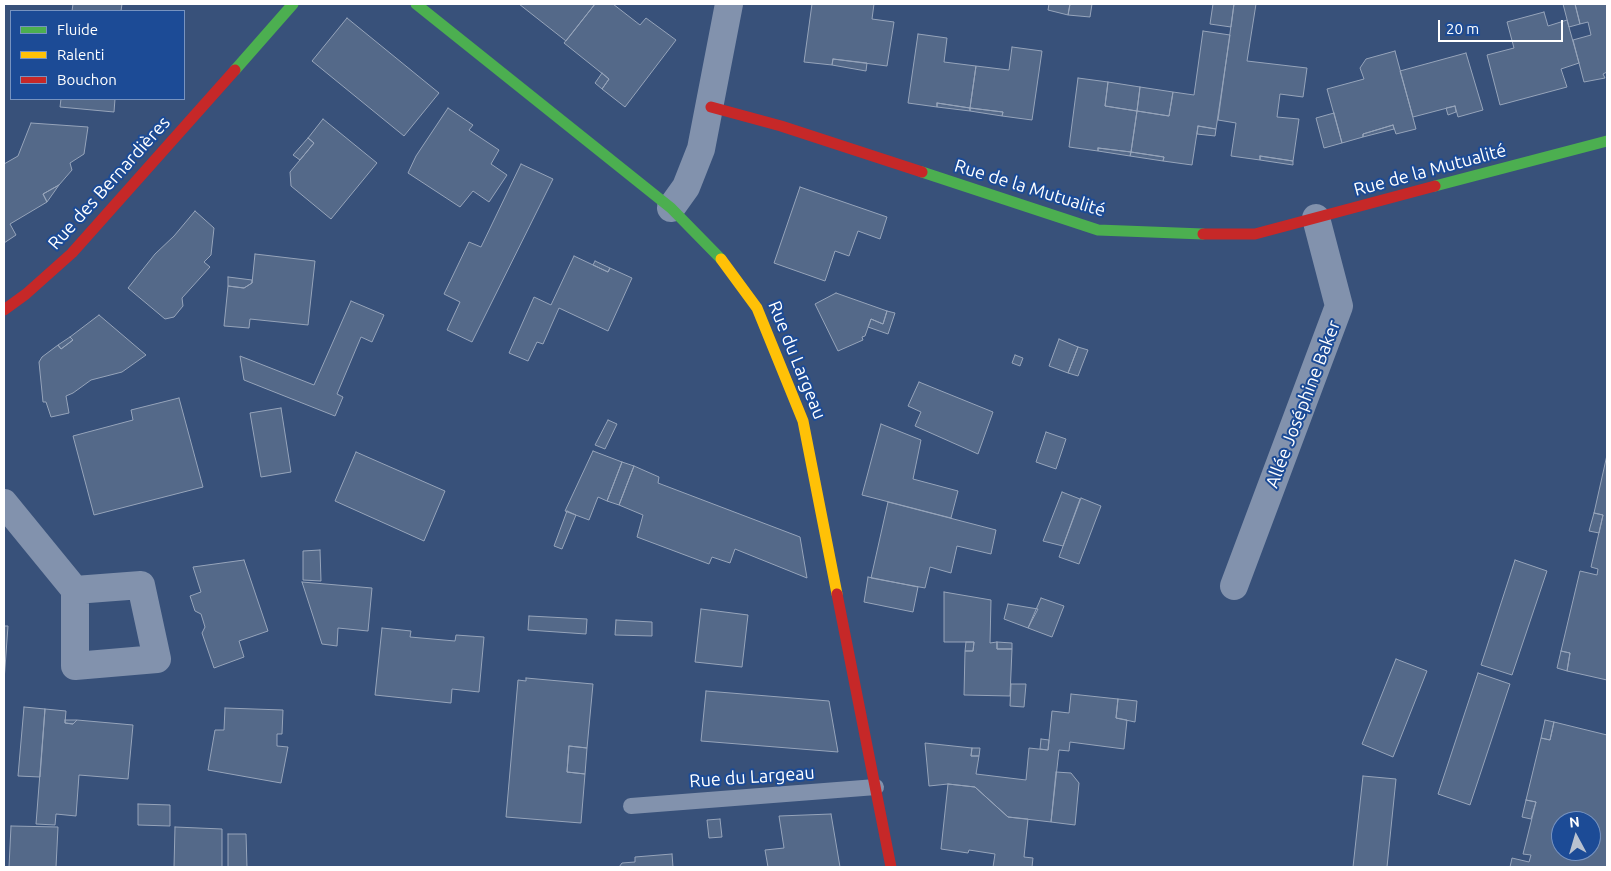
<!DOCTYPE html>
<meta charset="utf-8">
<style>
body{margin:0}
#map{position:relative;width:1611px;height:871px;overflow:hidden;background:#38517a;font-family:Ubuntu,sans-serif}
canvas{display:block}
.frame{position:absolute;inset:0;border:5px solid #fff;pointer-events:none}
.legend{position:absolute;left:10px;top:10px;width:175px;height:90px;box-sizing:border-box;background:#1c4b96;border:1px solid #7793c0;margin:0;padding:6px 9px;list-style:none;font-size:15px;color:#fff}
.legend li{display:flex;align-items:center;gap:10px;height:25px}
.legend b{width:25px;border:1px solid #7793c0}
.north{position:absolute;left:1551px;top:811px;width:50px;height:50px;box-sizing:border-box;background:#1c4b96;border:1px solid #7793c0;border-radius:50%;rotate:354deg;font-size:14px;font-weight:700;line-height:20px;text-align:center;color:#fff}
.north::after{content:'';display:block;margin:auto;width:18px;height:22px;background:#b9c2d0;clip-path:polygon(50% 0,100% 100%,50% 72%,0 100%)}
.scale{position:absolute;left:1438px;top:20px;width:125px;height:22px;box-sizing:border-box;border:2px solid #fff;border-top:0;padding-left:6px;font-size:15px;line-height:18px;white-space:nowrap;color:#fff;-webkit-text-stroke:4px #1c4b96;paint-order:stroke}
</style>
<div id="map">
<canvas width="1611" height="871"></canvas>
<div class="frame"></div>
<ul class="legend">
<li><b style="height:6px;background:#4caf50"></b>Fluide</li>
<li><b style="height:6px;background:#ffc107"></b>Ralenti</li>
<li><b style="height:6px;background:#c62828"></b>Bouchon</li>
</ul>
<div class="north">N</div>
<div class="scale">20 m</div>
</div>
<script>
const context = document.querySelector('canvas').getContext('2d');
context.lineJoin = 'round';
function fillPath(path, color) {
  context.fillStyle = color;
  context.fill(path, 'evenodd');
}
function shape(rows) {
  const path = new Path2D();
  for (const r of rows) {
    path.moveTo(r[0], r[1]);
    for (let i = 2; i < r.length; i += 2) path.lineTo(r[i], r[i + 1]);
  }
  return path;
}
function strokePath(path, color, width, dash) {
  context.strokeStyle = color;
  context.lineWidth = width;
  context.lineCap = dash ? 'butt' : 'round';
  context.setLineDash(dash || []);
  context.stroke(path);
}
function label(font, color, halo, rows, align = 'center') {
  context.font = font + ' Ubuntu,sans-serif';
  context.lineWidth = 4;
  context.setLineDash([]);
  context.textBaseline = 'middle';
  context.strokeStyle = halo;
  context.fillStyle = color;
  for (const [text, x, y, turn = 0] of rows) {
    context.save();
    context.translate(x, y);
    context.rotate((+turn || 0) * Math.PI / 180);
    context.textAlign = isNaN(turn) ? turn : align;
    if (halo) context.strokeText(text, 0, 0);
    context.fillText(text, 0, 0);
    context.restore();
  }
}
const building = shape([
 [73,4,122,4,121,11,72,11,73,4],
 [519,4,595,4,566,41,519,4],
 [595,4,613,4,640,25,646,18,676,40,625,107,602,89,609,79,564,43,595,4],
 [812,4,874,4,872,19,894,22,887,66,833,59,832,65,804,62,812,4],
 [1049,4,1070,4,1068,15,1048,10,1049,4],
 [1070,4,1092,4,1090,17,1068,15,1070,4],
 [1213,4,1234,4,1231,27,1210,24,1213,4],
 [1234,4,1256,4,1247,61,1307,68,1303,97,1280,94,1277,117,1299,119,1293,161,1260,156,1260,160,1231,156,1236,123,1218,120,1234,4],
 [1563,4,1575,4,1580,24,1569,27,1563,4],
 [1575,4,1607,4,1607,72,1603,74,1605,78,1584,82,1573,40,1591,35,1588,22,1580,24,1575,4],
 [1544,12,1548,26,1567,20,1579,63,1561,69,1567,87,1500,105,1487,55,1514,48,1507,22,1544,12],
 [347,18,439,93,404,136,312,61,347,18],
 [1203,31,1230,35,1216,129,1198,126,1192,165,1163,161,1164,157,1131,152,1137,111,1169,116,1173,92,1194,95,1203,31],
 [918,34,947,38,944,62,976,66,970,108,937,103,937,107,908,103,918,34],
 [1012,47,1042,51,1032,120,1002,116,1003,112,970,108,976,66,1009,70,1012,47],
 [1395,51,1416,129,1396,134,1393,125,1363,134,1363,137,1342,143,1327,89,1364,79,1360,68,1366,59,1395,51],
 [1466,53,1483,110,1458,117,1455,106,1413,117,1400,71,1466,53],
 [833,59,867,63,866,71,832,65,833,59],
 [602,73,609,79,602,89,595,83,602,73],
 [1078,78,1108,82,1105,106,1137,111,1131,152,1098,148,1098,151,1069,147,1078,78],
 [1108,82,1140,87,1137,111,1105,106,1108,82],
 [1140,87,1173,92,1169,116,1137,111,1140,87],
 [61,99,115,99,114,112,60,107,61,99],
 [937,103,970,108,970,111,937,107,937,103],
 [1455,106,1456,112,1448,115,1446,108,1455,106],
 [448,108,473,125,469,130,499,150,491,164,507,175,489,202,473,191,460,207,408,173,416,156,448,108],
 [970,108,1003,112,1002,116,970,111,970,108],
 [1334,113,1342,143,1324,148,1316,118,1334,113],
 [323,119,377,163,331,219,291,186,290,172,314,143,308,138,323,119],
 [31,123,88,127,84,154,70,163,72,170,59,185,43,194,47,202,10,224,16,235,4,243,4,164,18,156,31,123],
 [1393,125,1394,129,1363,137,1363,134,1393,125],
 [1198,126,1216,129,1215,136,1197,134,1198,126],
 [308,138,314,143,300,160,293,155,308,138],
 [1098,148,1131,152,1130,156,1098,151,1098,148],
 [1131,152,1164,157,1163,161,1130,156,1131,152],
 [1260,156,1293,161,1293,165,1260,160,1260,156],
 [521,164,553,179,472,342,447,330,460,302,444,294,469,242,481,247,521,164],
 [59,185,47,202,43,194,59,185],
 [800,187,887,217,880,239,858,231,849,256,835,251,825,281,774,263,800,187],
 [195,211,214,228,211,255,204,262,210,267,182,298,183,306,174,317,165,319,128,288,155,254,174,236,195,211],
 [255,254,315,261,308,325,250,319,249,328,224,326,228,286,244,288,252,283,255,254],
 [574,256,608,272,610,268,632,278,608,331,559,308,543,344,537,342,528,361,509,353,534,297,551,305,574,256],
 [595,261,610,268,608,272,593,265,595,261],
 [228,277,252,280,252,283,244,288,228,286,228,277],
 [836,293,887,311,883,324,871,319,865,336,862,337,863,340,838,351,815,304,836,293],
 [351,301,384,315,372,342,361,337,337,394,343,397,335,416,244,380,240,356,314,385,351,301],
 [887,311,895,313,888,334,868,327,871,319,883,324,887,311],
 [99,315,146,355,122,372,91,380,73,393,66,396,69,413,51,417,46,402,43,402,39,362,42,357,58,345,61,349,73,340,70,337,99,315],
 [70,337,73,340,61,349,58,345,70,337],
 [1059,339,1078,347,1068,373,1049,366,1059,339],
 [1078,347,1088,350,1078,376,1068,373,1078,347],
 [1015,355,1023,358,1020,366,1012,363,1015,355],
 [919,382,993,412,978,454,915,426,921,412,908,406,919,382],
 [179,398,203,487,94,515,73,436,133,420,131,410,179,398],
 [281,408,291,472,261,477,250,413,281,408],
 [608,420,617,424,605,449,595,445,608,420],
 [881,424,921,440,913,479,958,491,951,518,862,495,881,424],
 [1046,432,1066,439,1056,469,1036,462,1046,432],
 [593,451,622,462,607,501,598,497,589,520,565,511,593,451],
 [356,452,445,491,424,541,335,501,356,452],
 [1607,455,1607,680,1567,671,1570,653,1561,651,1580,571,1597,575,1598,569,1591,567,1603,515,1594,513,1607,455],
 [622,462,634,466,619,505,607,501,622,462],
 [634,466,659,477,658,483,800,537,807,578,735,549,730,563,712,557,709,564,637,537,643,515,619,505,634,466],
 [1062,492,1080,499,1063,546,1043,541,1062,492],
 [1081,498,1101,506,1079,564,1059,557,1081,498],
 [888,502,996,530,991,554,957,546,951,573,930,567,925,588,871,578,888,502],
 [567,511,576,515,562,549,554,546,567,511],
 [1594,513,1603,515,1599,533,1589,531,1594,513],
 [320,550,321,581,303,580,303,551,320,550],
 [244,560,268,631,239,641,244,657,214,668,202,633,205,627,201,614,195,611,190,596,201,592,193,567,244,560],
 [1515,560,1547,571,1512,675,1481,665,1515,560],
 [868,577,918,587,913,612,864,602,868,577],
 [302,582,372,588,368,631,338,628,337,646,322,644,302,582],
 [944,592,991,600,990,643,997,642,997,649,1012,649,1010,696,964,695,965,651,973,651,974,642,944,642,944,592],
 [1041,598,1064,606,1052,637,1028,628,1041,598],
 [1008,604,1038,609,1028,628,1004,619,1008,604],
 [701,609,748,615,742,667,695,662,701,609],
 [529,616,587,619,586,634,528,630,529,616],
 [616,620,652,622,652,636,615,635,616,620],
 [4,626,8,626,4,681,4,626],
 [382,628,411,631,410,637,455,641,456,635,484,637,479,692,452,689,451,703,375,695,382,628],
 [966,642,974,642,973,651,965,651,966,642],
 [997,642,1012,643,1012,649,997,649,997,642],
 [1561,651,1570,653,1567,671,1557,668,1561,651],
 [1396,659,1427,671,1393,757,1362,744,1396,659],
 [1478,673,1510,684,1470,805,1438,794,1478,673],
 [526,678,593,684,587,748,569,746,567,772,585,774,581,823,506,817,518,680,526,681,526,678],
 [1011,684,1026,684,1024,707,1010,706,1011,684],
 [706,691,829,701,838,752,701,741,706,691],
 [1071,694,1118,699,1116,718,1127,720,1124,749,1070,742,1069,751,1059,750,1051,822,1008,817,975,787,948,784,929,786,925,743,972,748,971,756,979,756,976,774,1026,780,1029,748,1048,750,1052,711,1069,713,1071,694],
 [1118,699,1137,701,1135,722,1116,718,1118,699],
 [24,707,45,709,40,777,18,776,24,707],
 [225,708,283,710,282,734,277,734,277,746,288,747,281,783,208,770,215,730,224,730,225,708],
 [45,709,66,711,65,723,73,724,77,720,133,725,128,779,79,775,76,816,56,814,55,825,36,824,45,709],
 [65,720,77,720,73,724,65,723,65,720],
 [1545,720,1554,722,1550,740,1541,738,1545,720],
 [1554,722,1607,735,1607,867,1510,867,1512,858,1529,862,1531,855,1523,854,1536,802,1526,800,1541,738,1550,740,1554,722],
 [1561,821,1591,821,1591,851,1561,851,1561,821],
 [1041,739,1049,740,1048,750,1040,749,1041,739],
 [569,746,587,748,585,774,567,772,569,746],
 [972,748,980,748,979,756,971,756,972,748],
 [1056,772,1071,773,1079,783,1075,825,1051,822,1056,772],
 [1363,776,1396,779,1387,867,1353,867,1363,776],
 [948,784,975,787,1008,817,1028,819,1024,857,1033,858,1032,867,993,867,995,854,969,850,968,853,941,849,948,784],
 [1526,800,1536,802,1531,819,1522,817,1526,800],
 [138,804,170,805,170,826,138,825,138,804],
 [831,814,840,867,768,867,765,850,784,848,779,816,831,814],
 [720,819,722,837,709,838,707,820,720,819],
 [11,826,58,827,56,867,9,867,11,826],
 [175,827,222,829,222,867,174,867,175,827],
 [228,834,246,834,247,867,228,867,228,834],
 [672,854,673,867,619,867,622,863,635,862,635,857,672,854]
]);
const lane = shape([
 [631,806,876,787]
]);
const street = shape([
 [671,208,686,187,701,149,729,4],
 [4,503,75,590,75,666,157,659,141,585,75,590],
 [1234,586,1339,306,1316,218]
]);
const fast = shape([
 [416,4,671,208,721,259],
 [235,70,293,4],
 [922,172,1098,230,1203,234],
 [1435,186,1607,141]
]);
const slow = shape([
 [721,259,757,308,803,421,837,594]
]);
const jam = shape([
 [711,107,781,126,922,172],
 [1203,234,1255,234,1435,186],
 [4,310,26,294,72,253,235,70],
 [837,594,891,867]
]);
const streetNames = [
 ["Rue de la Mutualité",1430,170,-15],
 ["Rue des Bernardières",109,183,-48],
 ["Rue de la Mutualité",1030,188,17],
 ["Rue du Largeau",797,360,68],
 ["Allée Joséphine Baker",1303,404,-69],
 ["Rue du Largeau",752,777,-4]
];
fillPath(building, '#546989');
strokePath(building, '#96a4ba', 1);
strokePath(lane, '#8292ad', 16);
strokePath(street, '#8292ad', 28);
strokePath(fast, '#4caf50', 11);
strokePath(slow, '#ffc107', 11);
strokePath(jam, '#c62828', 11);
label('18px', '#fff', '#1c4b96', streetNames);
</script>
